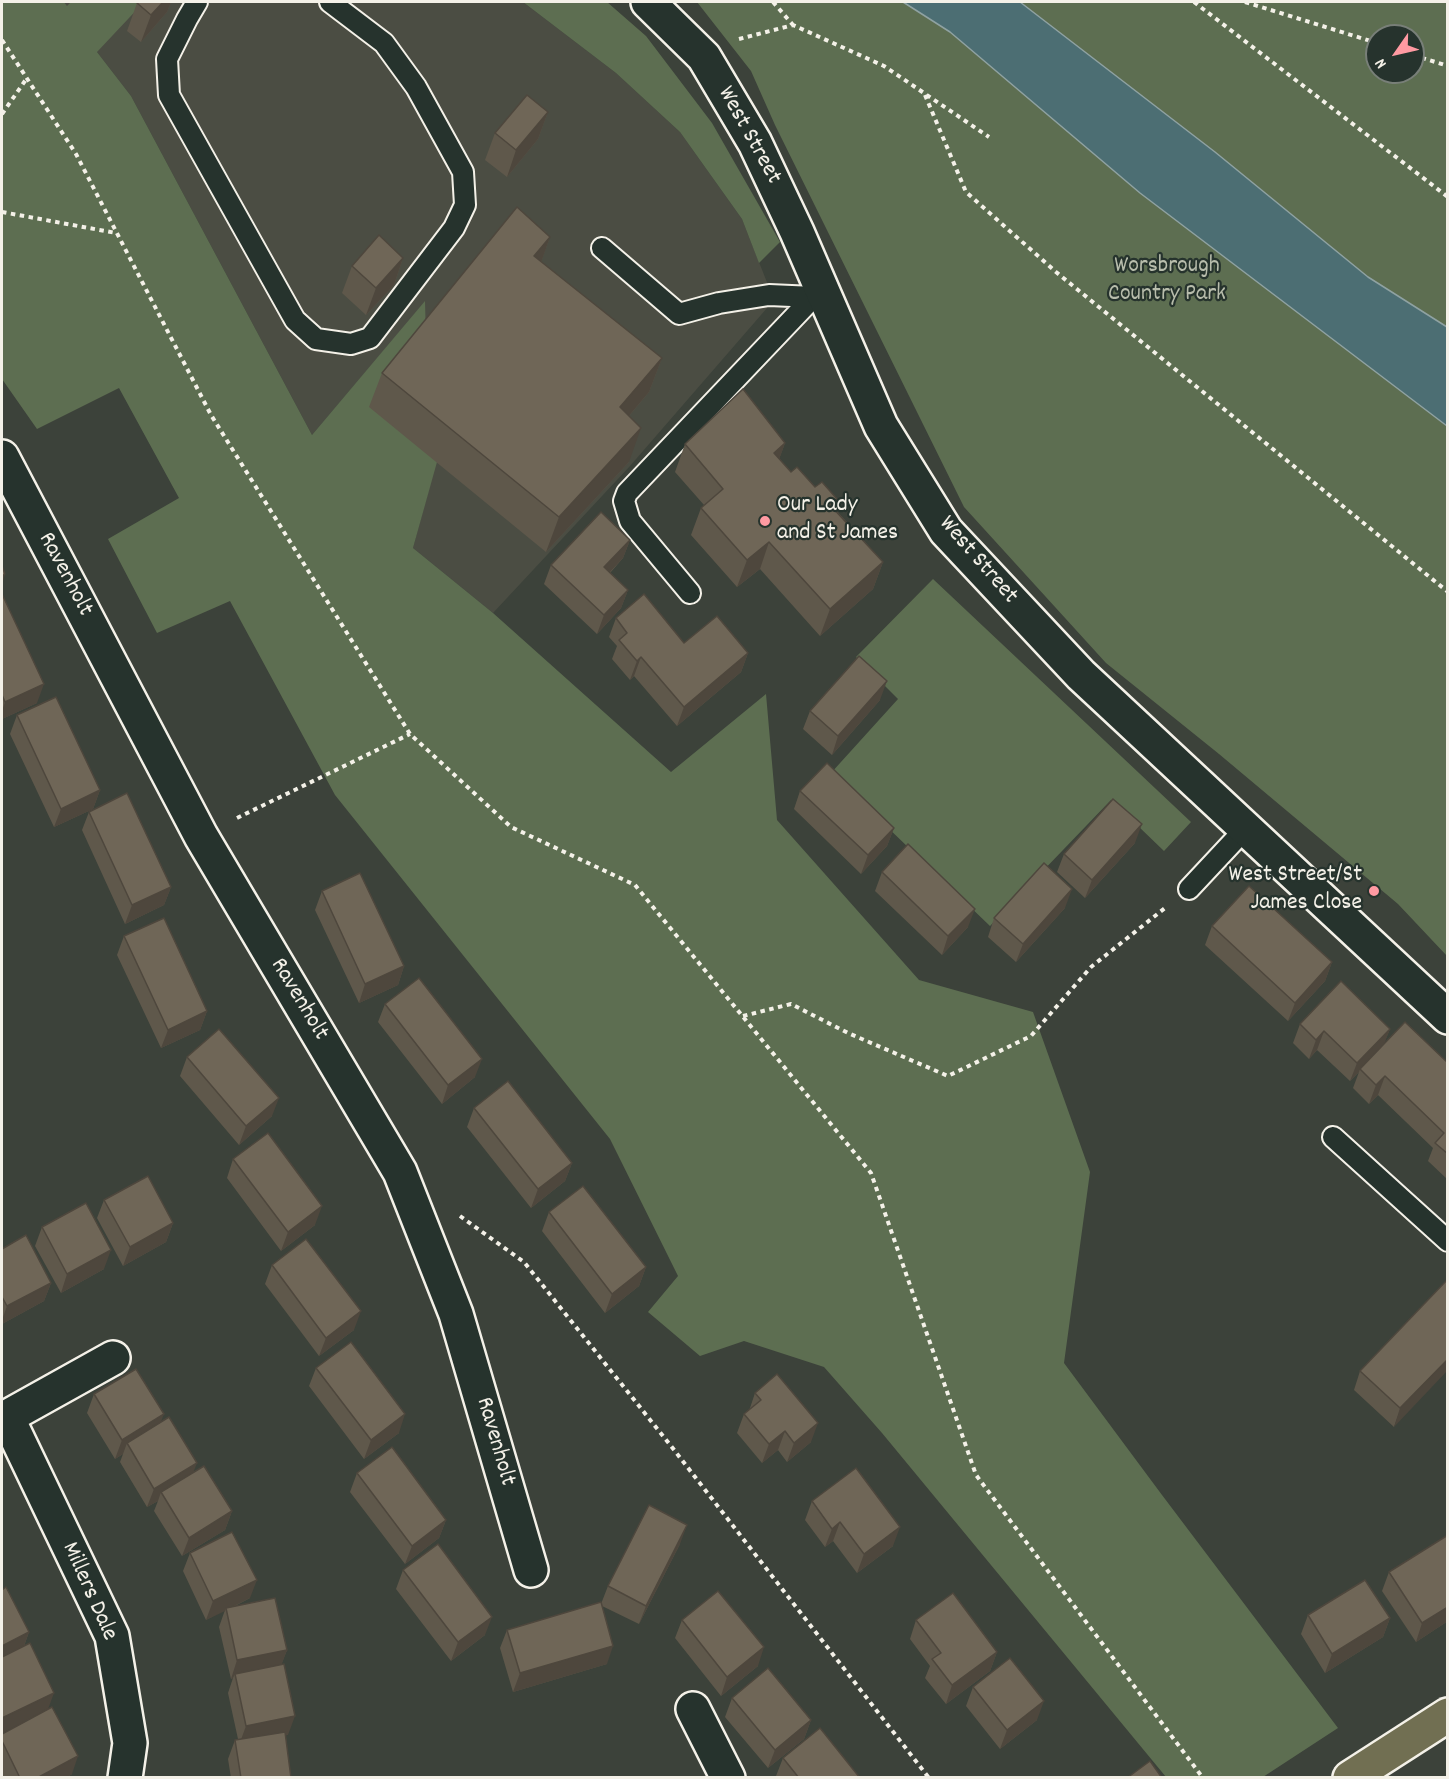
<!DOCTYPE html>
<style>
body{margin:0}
#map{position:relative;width:1449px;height:1779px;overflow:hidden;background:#3c423a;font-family:Dekko,sans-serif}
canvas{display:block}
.frame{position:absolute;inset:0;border:3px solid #f4f1e8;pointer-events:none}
.north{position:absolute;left:1365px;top:24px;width:60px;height:60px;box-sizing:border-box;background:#26332d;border:2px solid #787f78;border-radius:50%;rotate:236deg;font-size:16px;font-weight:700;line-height:24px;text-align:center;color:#f4f1e8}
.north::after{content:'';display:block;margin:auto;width:21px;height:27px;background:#ff9aa2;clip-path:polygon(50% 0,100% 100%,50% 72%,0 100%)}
</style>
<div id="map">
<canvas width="1449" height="1779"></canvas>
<div class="frame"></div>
<div class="north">N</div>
</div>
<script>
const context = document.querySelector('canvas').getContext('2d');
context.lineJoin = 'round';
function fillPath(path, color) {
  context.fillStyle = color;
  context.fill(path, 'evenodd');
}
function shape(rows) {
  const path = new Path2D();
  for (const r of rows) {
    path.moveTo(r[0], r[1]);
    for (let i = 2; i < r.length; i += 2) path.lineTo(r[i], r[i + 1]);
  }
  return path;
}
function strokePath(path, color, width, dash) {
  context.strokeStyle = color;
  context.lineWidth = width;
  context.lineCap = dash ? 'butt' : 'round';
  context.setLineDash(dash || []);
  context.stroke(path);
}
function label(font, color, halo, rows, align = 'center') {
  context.font = font + ' Dekko,sans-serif';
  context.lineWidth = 4.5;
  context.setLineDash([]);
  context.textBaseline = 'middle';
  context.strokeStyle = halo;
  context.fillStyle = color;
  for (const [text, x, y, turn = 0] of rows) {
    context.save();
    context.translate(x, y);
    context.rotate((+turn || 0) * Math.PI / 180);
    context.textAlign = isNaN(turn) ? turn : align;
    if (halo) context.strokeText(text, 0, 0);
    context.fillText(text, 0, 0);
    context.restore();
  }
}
const built = shape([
 [64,2,523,2,616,73,680,132,742,219,774,300,630,466,493,613,413,548,436,462,369,407,425,302,312,435,131,96,97,52]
]);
const green = shape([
 [2,2,64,2,67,6,71,2,144,2,97,52,131,96,312,435,425,301,426,340,437,462,413,548,493,613,671,772,766,694,777,820,919,980,1033,1012,1090,1172,1064,1363,1162,1495,1338,1728,1263,1777,1166,1777,882,1433,824,1367,744,1341,700,1356,648,1312,678,1276,610,1139,335,795,230,601,157,633,108,539,179,498,119,388,37,429,2,379],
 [523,2,607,2,646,36,712,123,780,242,759,263,742,219,680,132,616,73],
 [697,2,1447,2,1447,956,1398,904,1219,754,1106,663,964,507,775,125,751,71],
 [1377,36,1413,36,1413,72,1377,72],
 [933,579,1191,822,1164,851,1111,800,990,926,831,773,898,699,856,657]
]);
const water = shape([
 [903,2,1020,2,1215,152,1368,277,1447,327,1447,426,1140,193,950,32,903,2]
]);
const path = shape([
 [773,2,793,25],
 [1194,2,1448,197],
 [1245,2,1377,43],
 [739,39,793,25,884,66,989,137],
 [2,40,76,154,211,415,410,734,511,827,635,885,871,1173,976,1475,1203,1778],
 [1413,55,1448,66],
 [925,95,966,192,1056,272,1448,592],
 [2,114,27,78],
 [2,212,116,233],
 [237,818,410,734],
 [743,1016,791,1004,848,1033,948,1076,1031,1036,1091,967,1165,908],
 [460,1216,524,1262,671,1446,929,1778]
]);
const lane = shape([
 [197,2,187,19,167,59,169,95,295,320,316,339,351,344,370,338,454,228,465,205,463,172,416,87,384,43,330,2],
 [602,248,679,314,719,303,769,295,814,297],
 [690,593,630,521,624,501,627,493,821,289],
 [1189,889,1246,828],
 [1333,1137,1448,1241]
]);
const street = shape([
 [2,457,201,836,400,1172,456,1314,531,1570],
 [113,1358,7,1417,112,1636,130,1743,125,1778],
 [693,1709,728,1778]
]);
const secondary = shape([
 [648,2,704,57,755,143,797,232,881,426,946,531,1081,675,1448,1017]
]);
const highway = shape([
 [1350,1778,1448,1715]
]);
const wall = shape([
 [139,2,171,2,167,12,141,42,127,31,137,3],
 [548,112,538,139,507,177,485,160,495,133],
 [550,237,541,262,662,358,649,392,629,416,629,462,546,552,369,407,382,373],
 [403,258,394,285,366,315,342,293,352,266],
 [785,443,779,459,791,472,834,508,883,562,873,589,820,636,760,569,737,587,691,535,701,508,704,505,675,472,685,444],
 [630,540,623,558,610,573,628,590,621,608,597,634,544,584,551,565],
 [2,594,37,703,2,719],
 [616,618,684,643,748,653,741,672,677,726,634,676,630,680,612,659,617,646,609,637],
 [880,700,832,755,803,729,810,711],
 [17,715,100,790,93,809,54,827,10,734],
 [800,791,894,828,887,846,861,874,794,809],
 [89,812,171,887,164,905,125,924,82,830],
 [1135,843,1085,898,1057,872,1064,854],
 [882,872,968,927,942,955,875,891],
 [322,891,404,966,398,985,359,1003,315,910],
 [1065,908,1016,962,988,937,994,918],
 [1212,926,1332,962,1325,981,1288,1021,1205,945],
 [124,936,207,1011,200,1030,161,1048,117,955],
 [385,1004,475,1077,442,1104,378,1022],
 [1300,1024,1390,1029,1384,1043,1448,1063,1447,1179,1428,1161,1433,1148,1378,1095,1369,1104,1353,1088,1359,1072,1350,1081,1317,1050,1309,1059,1293,1043],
 [187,1057,272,1116,239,1145,180,1076],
 [474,1108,572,1163,565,1181,531,1208,467,1127],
 [233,1159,315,1225,281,1251,227,1178],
 [104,1200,173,1223,166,1242,123,1266,97,1218],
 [549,1212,646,1267,639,1286,605,1313,542,1231],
 [42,1227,104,1269,61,1293,35,1246],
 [2,1249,51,1283,44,1301,2,1324],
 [272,1265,354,1330,319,1356,265,1284],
 [1448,1279,1394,1427,1354,1390,1360,1371],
 [316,1368,399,1433,364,1459,309,1386],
 [755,1393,811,1442,787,1462,778,1450,762,1463,737,1433,744,1414,749,1411],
 [94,1394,161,1422,194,1472,232,1511,225,1530,182,1556,154,1511,158,1501,147,1507,120,1462,123,1454,115,1459,87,1413],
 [357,1473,446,1520,439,1538,405,1564,350,1492],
 [812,1501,893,1546,857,1573,833,1541,825,1547,805,1520],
 [1448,1535,1448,1621,1416,1642,1382,1591,1389,1572],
 [680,1544,639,1624,602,1606,607,1664,513,1692,500,1648,507,1630,601,1604,608,1586],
 [190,1553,250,1598,233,1607,287,1650,281,1665,288,1735,285,1735,291,1778,231,1778,228,1759,235,1740,238,1739,228,1693,233,1678,231,1679,219,1627,225,1610,206,1620,183,1571],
 [403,1570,485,1635,451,1661,396,1589],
 [2,1590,29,1632,24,1646,72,1774,66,1778,4,1778,2,1773,2,1734,11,1729],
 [1308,1615,1390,1618,1383,1637,1325,1673,1301,1634],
 [682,1620,758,1666,721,1696,675,1638],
 [916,1620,997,1652,990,1671,946,1704,925,1678,930,1666,910,1639],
 [973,1687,1037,1720,1000,1749,966,1706],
 [732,1698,811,1720,804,1739,768,1768,725,1717],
 [783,1758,860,1778,777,1778,776,1776]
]);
const shadedWall = shape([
 [163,2,171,2,167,12,141,42,151,15],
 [548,112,538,139,507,177,516,150],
 [550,237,538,271,534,256],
 [403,258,394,285,366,315,376,288],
 [662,358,649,392,607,442,620,407],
 [641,428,629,462,546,552,559,517],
 [785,443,775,471,774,453],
 [837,499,827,526,830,505],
 [630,540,623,558,597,586,604,567],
 [769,542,760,569,737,587,747,560],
 [883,562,873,589,820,636,830,609],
 [5,574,2,585,2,576],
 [628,590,621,608,597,634,604,615],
 [748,653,741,672,677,726,684,707],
 [641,657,634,676,630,680,637,661],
 [887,681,880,700,832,755,838,736],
 [44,684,37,703,2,719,2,711,5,702],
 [100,790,93,809,54,827,61,809],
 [1142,824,1135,843,1085,898,1092,880],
 [894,828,887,846,861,874,868,855],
 [171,887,164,905,125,924,132,905],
 [1072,889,1065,908,1016,962,1023,944],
 [975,909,968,927,942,955,948,936],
 [1332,962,1325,981,1288,1021,1295,1003],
 [404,966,398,985,359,1003,365,984],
 [207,1011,200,1030,161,1048,168,1030],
 [1390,1029,1383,1047,1360,1069,1359,1072,1350,1081,1357,1063],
 [1324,1031,1317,1050,1309,1059,1316,1040],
 [482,1059,475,1077,442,1104,448,1085],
 [1385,1076,1378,1095,1369,1104,1376,1085],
 [279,1098,272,1116,239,1145,246,1126],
 [572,1163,565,1181,531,1208,538,1189],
 [322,1206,315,1225,281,1251,288,1232],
 [173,1223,166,1242,123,1266,130,1247],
 [111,1250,104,1269,61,1293,67,1274],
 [646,1267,639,1286,605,1313,612,1294],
 [51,1283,44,1301,2,1324,2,1320,7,1306],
 [361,1311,354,1330,319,1356,326,1338],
 [1448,1359,1448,1370,1394,1427,1400,1408],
 [164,1414,157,1432,127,1443,123,1454,115,1459,122,1440],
 [405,1414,399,1433,364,1459,371,1440],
 [818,1423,811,1442,787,1462,794,1443],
 [785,1431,778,1450,762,1463,769,1444],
 [197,1463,190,1481,161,1492,158,1501,147,1507,154,1489],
 [232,1511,225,1530,182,1556,189,1538],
 [446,1520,439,1538,405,1564,412,1546],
 [840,1522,833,1541,825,1547,832,1529],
 [687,1525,680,1544,639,1624,646,1606],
 [900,1527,893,1546,857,1573,864,1554],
 [257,1580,250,1598,226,1610,226,1608,225,1611,206,1620,213,1601],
 [1448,1607,1448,1621,1416,1642,1422,1623],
 [492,1617,485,1635,451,1661,458,1642],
 [1390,1618,1383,1637,1325,1673,1332,1654],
 [29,1632,22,1651,2,1662,2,1646],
 [613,1646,607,1664,513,1692,520,1673],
 [764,1647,758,1666,721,1696,727,1677],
 [287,1650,280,1669,235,1674,233,1678,231,1679,237,1660],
 [997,1652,990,1671,946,1704,952,1685],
 [54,1693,47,1712,2,1733,2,1718],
 [1044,1701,1037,1720,1000,1749,1007,1730],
 [295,1716,288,1735,239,1745,246,1726],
 [811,1720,804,1739,768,1768,775,1750],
 [78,1756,72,1774,66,1778,37,1778]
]);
const building = shape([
 [139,2,163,2,151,15,137,3,139,2],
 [527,95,548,112,516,150,495,133,527,95],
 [517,207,550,237,534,256,662,358,620,407,641,428,559,517,382,373,517,207],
 [379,235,403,258,376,288,352,266,379,235],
 [743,389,785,443,774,453,791,472,797,467,815,487,822,482,837,499,830,505,883,562,830,609,769,542,747,560,701,508,723,489,685,444,743,389],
 [601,512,630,540,604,567,628,590,604,615,551,565,601,512],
 [2,566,5,574,2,576,2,566],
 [2,594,44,684,5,702,2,695,2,594],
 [644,594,684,643,717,616,748,653,684,707,641,657,637,661,619,640,627,633,616,618,644,594],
 [859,656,887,681,838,736,810,711,859,656],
 [56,697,100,790,61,809,17,715,56,697],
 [827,763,894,828,868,855,800,791,827,763],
 [127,793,171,887,132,905,89,812,127,793],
 [1113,799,1142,824,1092,880,1064,854,1113,799],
 [908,844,975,909,948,936,882,872,908,844],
 [1044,863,1072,889,1023,944,994,918,1044,863],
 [360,873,404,966,365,984,322,891,360,873],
 [1249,886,1332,962,1295,1003,1212,926,1249,886],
 [164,918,207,1011,168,1030,124,936,164,918],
 [419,978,482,1059,448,1085,385,1004,419,978],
 [1341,981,1390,1029,1357,1063,1324,1031,1316,1040,1300,1024,1341,981],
 [1405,1022,1448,1063,1448,1154,1435,1143,1444,1133,1385,1076,1376,1085,1360,1069,1405,1022],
 [219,1029,279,1098,246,1126,187,1057,219,1029],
 [508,1081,572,1163,538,1189,474,1108,508,1081],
 [268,1133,322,1206,288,1232,233,1159,268,1133],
 [148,1176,173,1223,130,1247,104,1200,148,1176],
 [583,1186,646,1267,612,1294,549,1212,583,1186],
 [86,1203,111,1250,67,1274,42,1227,86,1203],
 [26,1235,51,1283,7,1306,2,1297,2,1249,26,1235],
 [306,1239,361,1311,326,1338,272,1265,306,1239],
 [1448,1279,1448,1359,1400,1408,1360,1371,1448,1279],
 [351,1342,405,1414,371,1440,316,1368,351,1342],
 [136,1369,164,1414,122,1440,94,1394,136,1369],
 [777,1374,818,1423,794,1443,785,1431,769,1444,744,1414,761,1400,755,1393,777,1374],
 [169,1417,197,1463,154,1489,127,1443,169,1417],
 [392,1447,446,1520,412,1546,357,1473,392,1447],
 [204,1466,232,1511,189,1538,161,1492,204,1466],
 [856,1468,900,1527,864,1554,840,1522,832,1529,812,1501,856,1468],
 [649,1505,687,1525,646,1606,608,1586,649,1505],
 [232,1532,257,1580,213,1601,190,1553,232,1532],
 [1448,1535,1448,1607,1422,1623,1389,1572,1448,1535],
 [438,1544,492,1617,458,1642,403,1570,438,1544],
 [1365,1580,1390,1618,1332,1654,1308,1615,1365,1580],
 [6,1587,29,1632,2,1646,2,1590,6,1587],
 [718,1591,764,1647,727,1677,682,1620,718,1591],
 [953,1593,997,1652,952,1685,932,1659,941,1653,916,1620,953,1593],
 [275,1598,287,1650,237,1660,226,1608,275,1598],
 [601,1602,613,1646,520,1673,507,1630,601,1602],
 [30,1643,54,1693,2,1718,2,1657,30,1643],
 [1010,1658,1044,1701,1007,1730,973,1687,1010,1658],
 [284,1664,295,1716,246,1726,235,1674,284,1664],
 [768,1668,811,1720,775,1750,732,1698,768,1668],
 [52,1707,78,1756,37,1778,20,1778,2,1741,2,1734,52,1707],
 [820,1728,860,1778,799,1778,783,1758,820,1728],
 [285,1732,291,1778,241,1778,235,1740,285,1732],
 [1150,1761,1162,1778,1127,1778,1150,1761]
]);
const markers = [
 [765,521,6,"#ff9aa2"],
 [1374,891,6,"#ff9aa2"]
];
const streetNames = [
 ["West Street",748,136,61],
 ["West Street",977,561,49],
 ["Ravenholt",64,575,62],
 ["Ravenholt",298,1000,59],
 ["Ravenholt",494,1442,74],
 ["Millers Dale",88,1592,66]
];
const parkNames = [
 ["Worsbrough",1167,268],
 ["Country Park",1167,296]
];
const poiNames = [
 ["Our Lady",777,507],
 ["and St James",777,535],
 ["West Street/St",1362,877,"right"],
 ["James Close",1362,905,"right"]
];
fillPath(built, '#4b4d43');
fillPath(green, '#5d6e51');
fillPath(water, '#4c6e73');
strokePath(water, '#8fa2a2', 1.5);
strokePath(lane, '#f4f1e8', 24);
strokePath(street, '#f4f1e8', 38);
strokePath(secondary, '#f4f1e8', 38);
strokePath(highway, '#f4f1e8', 38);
strokePath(path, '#f4f1e8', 4, [4.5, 4.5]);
strokePath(lane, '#26332d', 20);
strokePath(street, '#26332d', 33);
strokePath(secondary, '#26332d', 33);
strokePath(highway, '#716f52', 33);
fillPath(wall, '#5f584b');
fillPath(shadedWall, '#4e473d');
fillPath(building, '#6f6657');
strokePath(building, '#4e473d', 1.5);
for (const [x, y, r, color] of markers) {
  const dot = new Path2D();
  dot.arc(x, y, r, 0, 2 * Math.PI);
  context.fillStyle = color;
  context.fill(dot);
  strokePath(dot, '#26332d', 2);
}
label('24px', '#f4f1e8', '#26332d', streetNames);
label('24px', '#b8bdac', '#26332d', parkNames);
label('24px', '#f4f1e8', '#26332d', poiNames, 'left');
</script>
